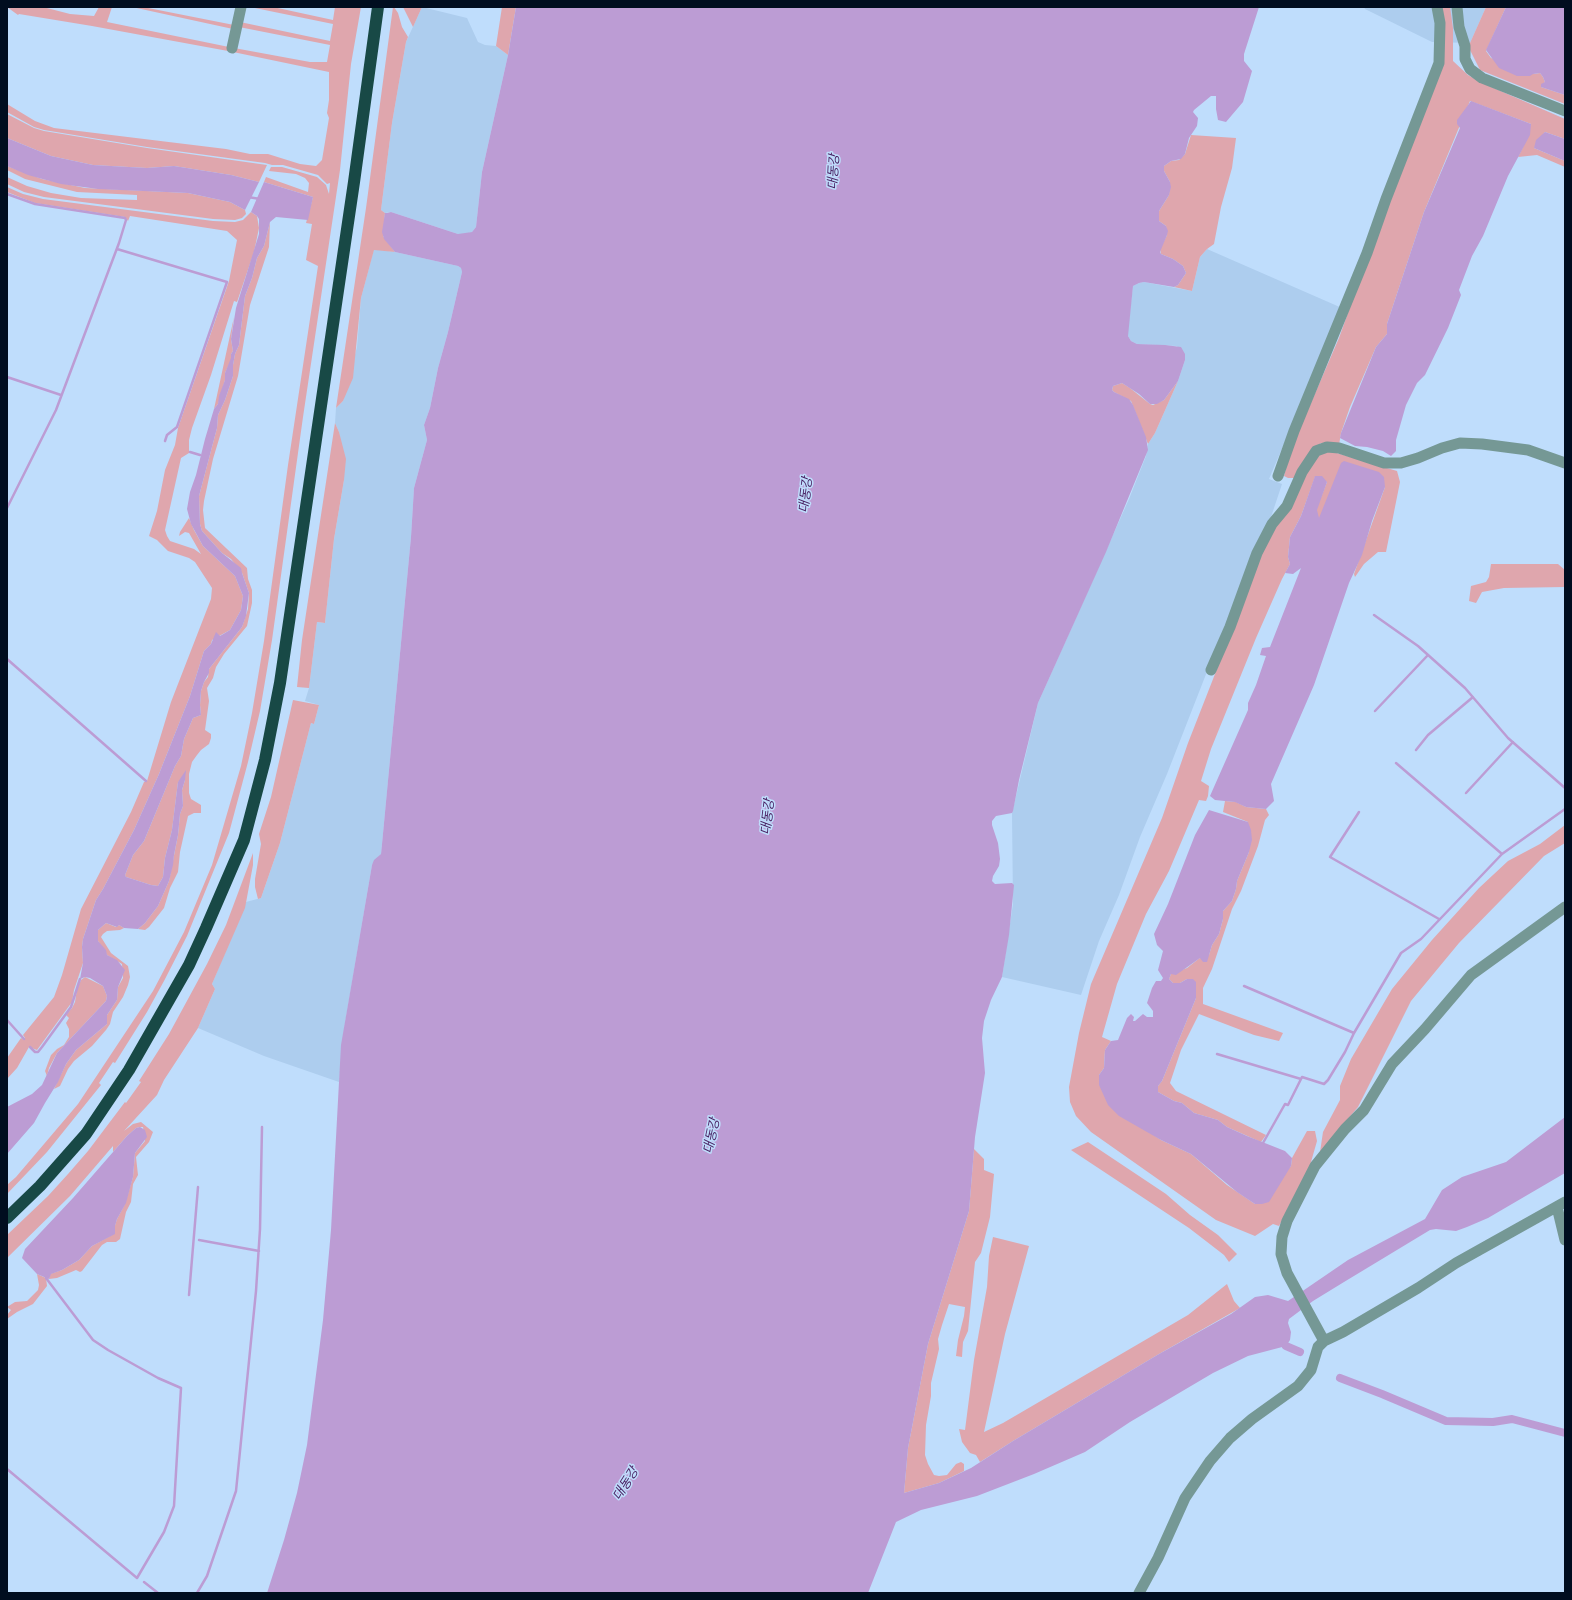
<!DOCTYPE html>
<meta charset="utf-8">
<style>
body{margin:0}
#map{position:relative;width:1572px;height:1600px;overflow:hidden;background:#bfddfc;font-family:Manrope,sans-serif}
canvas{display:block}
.frame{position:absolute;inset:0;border:8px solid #000d1f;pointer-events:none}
</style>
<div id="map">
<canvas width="1572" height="1600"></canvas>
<div class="frame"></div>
</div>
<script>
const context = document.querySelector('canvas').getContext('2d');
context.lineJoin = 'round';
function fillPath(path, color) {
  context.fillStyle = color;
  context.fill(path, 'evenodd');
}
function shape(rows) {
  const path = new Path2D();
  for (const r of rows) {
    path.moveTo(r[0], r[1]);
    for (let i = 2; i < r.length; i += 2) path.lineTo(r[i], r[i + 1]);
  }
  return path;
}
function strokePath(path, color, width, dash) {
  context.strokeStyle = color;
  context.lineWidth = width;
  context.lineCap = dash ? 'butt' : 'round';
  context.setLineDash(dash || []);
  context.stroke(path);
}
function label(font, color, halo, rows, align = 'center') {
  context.font = font + ' Manrope,"Noto Sans KR",sans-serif';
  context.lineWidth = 3;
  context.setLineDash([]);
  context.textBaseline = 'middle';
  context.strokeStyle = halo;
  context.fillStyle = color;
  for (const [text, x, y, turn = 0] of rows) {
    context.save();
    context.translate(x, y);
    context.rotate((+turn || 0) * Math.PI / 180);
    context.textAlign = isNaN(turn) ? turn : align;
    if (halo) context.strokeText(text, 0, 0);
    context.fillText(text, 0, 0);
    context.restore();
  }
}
const built = shape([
 [422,7,467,18,478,42,485,45,496,46,508,55,482,172,476,227,472,232,465,234,458,234,391,212,385,213,381,210,392,123,406,42],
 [1364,7,1486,7,1470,43,1432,42,1365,9],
 [374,249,395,252,458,266,461,268,462,272,448,332,438,368,430,408,424,425,427,440,414,488,411,537,382,844,381,854,372,865,345,1023,339,1082,264,1056,198,1028,215,989,212,984,246,902,261,898,280,843,311,723,314,724,319,705,305,701,309,688,317,622,325,623,334,539,344,480,339,432,335,423,336,408,343,401,357,347,361,298],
 [1207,249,1342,308,1269,479,1282,484,1271,517,1210,664,1167,774,1140,837,1119,895,1099,941,1081,995,1002,977,1013,904,1012,813,1038,703,1129,499,1146,456,1148,444,1155,433,1178,381,1185,360,1177,346,1137,344,1131,341,1128,336,1128,327,1133,286,1139,283,1144,282,1192,291,1200,257]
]);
const green = shape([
 [7,7,43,7,70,14,94,16,99,7,112,7,107,22,229,47,228,51,92,26,19,14,18,15],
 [132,7,143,7,234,25,233,29],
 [250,7,273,7,333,20,335,7,361,7,351,64,340,170,303,417,272,640,260,711,248,762,229,833,187,936,164,981,147,1012,115,1063,113,1062,99,1083,101,1085,47,1152,7,1194,7,1185,16,1177,78,1104,153,991,184,932,212,865,241,766,252,713,264,641,288,465,318,266,306,260,312,224,306,223,313,197,264,182,266,177,308,192,309,183,305,178,296,174,269,171,271,167,282,167,317,177,326,185,329,194,330,183,327,184,318,175,283,165,272,165,265,163,147,147,44,130,34,127,7,112,7,104,35,121,54,128,226,149,250,154,268,154,300,164,316,166,322,160,329,118,327,113,329,100,329,72,233,52,234,48,310,62,327,62,330,45,239,27,240,22,330,41,333,24],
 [393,7,394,7,398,13,402,27,408,37,406,42,392,123,381,210,385,213,383,236,395,252,374,250,361,298,353,378,343,401,336,408,366,208],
 [403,7,422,7,413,27],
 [502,7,516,7,508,55,496,46],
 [1440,7,1450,7,1453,29,1453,61,1468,75,1480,82,1565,119,1565,139,1545,132,1534,148,1565,161,1565,167,1537,155,1518,157,1523,147,1531,124,1470,101,1424,212,1387,324,1387,334,1376,347,1350,407,1341,433,1339,445,1321,443,1310,452,1295,478,1288,478,1284,476,1291,449,1339,338,1381,220,1441,70],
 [1486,7,1506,7,1486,51,1491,58,1533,74,1540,73,1543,77,1545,82,1541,87,1565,95,1565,104,1480,70,1470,50,1470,43],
 [7,114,34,128,44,131,147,148,267,165,259,182,231,175,174,166,147,168,93,165,51,156,7,138],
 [1191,135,1236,138,1232,168,1221,207,1214,244,1207,249,1200,257,1192,291,1174,287,1178,285,1186,273,1183,266,1173,259,1161,254,1160,249,1167,235,1166,226,1159,221,1158,216,1159,211,1169,195,1170,182,1164,171,1164,166,1171,161,1179,160,1185,154],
 [7,166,42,179,85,188,188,193,230,202,245,210,246,214,242,218,235,220,213,219,44,197,24,192,7,184,7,177,27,186,51,193,81,198,137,200,137,195,77,192,25,179,7,170],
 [7,187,23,194,43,199,213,221,235,222,243,220,251,212,257,216,259,228,254,252,237,302,234,301,211,375,192,428,189,440,189,453,181,458,165,530,167,536,170,541,194,549,201,554,189,533,185,532,179,536,180,532,189,518,194,530,203,546,235,576,243,596,241,610,230,630,212,640,211,644,204,651,190,696,159,774,134,830,103,889,96,900,83,939,82,947,83,963,74,990,72,1002,37,1050,29,1047,17,1068,7,1079,7,1058,21,1038,24,1040,25,1038,23,1035,54,997,62,975,81,909,131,812,144,782,147,781,171,702,211,599,212,588,195,562,189,558,168,551,157,540,149,536,157,511,165,470,175,445,178,428,229,281,237,240,227,231,130,216,128,221,125,217,35,203,7,192],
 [270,222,269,247,250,305,238,376,213,459,204,501,203,510,205,528,247,568,248,579,252,590,252,603,247,626,224,654,216,667,213,678,207,688,209,701,205,730,211,734,211,738,209,744,201,750,197,755,192,762,189,774,189,793,191,799,201,805,201,813,194,813,188,816,180,852,178,872,170,888,164,908,149,927,145,930,138,929,145,923,158,906,169,881,178,835,180,814,183,806,182,790,185,780,178,782,172,830,165,858,163,877,158,886,151,885,126,877,125,875,133,855,144,841,175,766,181,756,184,739,193,718,201,715,200,705,201,691,204,682,208,677,209,669,242,627,248,609,249,593,242,573,231,559,222,553,202,531,200,524,199,496,217,428,218,415,225,400,233,376,233,365,235,354,239,345,245,296,252,278,257,258,264,246],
 [234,317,231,339,233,351,231,354,232,358,225,373,225,380,218,404,214,409],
 [1178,381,1155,433,1148,444,1131,401,1114,392,1112,390,1113,386,1122,383,1130,388,1150,404,1153,405,1164,400],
 [335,423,339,432,346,459,344,480,334,539,325,623,317,622,309,688,297,687,302,640],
 [1330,451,1397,471,1400,482,1386,552,1378,552,1364,564,1355,577,1354,574,1385,487,1318,519,1316,510,1327,482,1315,477,1301,516,1290,537,1288,557,1290,564,1282,579,1256,638,1211,749,1201,781,1209,786,1208,796,1206,801,1199,800,1169,871,1146,914,1117,984,1102,1037,1111,1041,1105,1050,1104,1068,1099,1075,1146,1130,1161,1140,1191,1154,1227,1185,1255,1204,1291,1166,1292,1158,1307,1131,1315,1131,1317,1141,1309,1169,1279,1226,1273,1224,1255,1236,1216,1220,1091,1132,1076,1116,1070,1102,1069,1087,1079,1033,1091,984,1162,818,1188,743,1269,536,1309,467,1320,452],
 [1491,564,1558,564,1565,570,1565,587,1504,588,1482,592,1476,603,1469,601,1471,586,1486,582,1489,577],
 [293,700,319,705,314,724,311,723,280,843,261,898,258,899,255,887,255,879,261,844,259,834,271,797],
 [1225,801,1236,802,1246,807,1266,809,1269,815,1265,820,1258,846,1241,891,1232,909,1212,969,1203,988,1203,1004,1283,1033,1279,1041,1254,1035,1199,1014,1181,1050,1170,1083,1176,1091,1266,1135,1261,1142,1227,1127,1218,1120,1194,1113,1182,1103,1174,1101,1158,1092,1158,1086,1162,1081,1196,998,1187,979,1180,983,1173,983,1169,979,1171,974,1187,968,1201,957,1209,955,1212,945,1219,934,1223,919,1223,911,1232,901,1236,889,1237,881,1249,852,1248,822,1223,812],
 [1565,825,1565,843,1544,856,1459,943,1411,1001,1358,1107,1320,1152,1323,1132,1340,1100,1340,1086,1351,1059,1392,989,1432,940,1479,888,1508,861,1540,844],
 [253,853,253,865,245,908,212,984,215,989,198,1028,164,1080,157,1095,124,1131,133,1124,141,1122,153,1132,149,1142,136,1157,138,1175,133,1184,131,1202,126,1212,120,1239,116,1242,107,1242,102,1245,82,1271,80,1272,76,1270,57,1278,49,1279,50,1274,62,1270,79,1260,92,1246,112,1235,117,1219,124,1206,128,1194,133,1177,135,1153,145,1141,143,1127,140,1127,136,1128,127,1136,113,1152,113,1146,70,1196,7,1258,7,1235,48,1196,68,1174,88,1151,125,1102,126,1103,141,1082,139,1081,169,1034,207,964,226,925],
 [106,923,116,927,119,925,124,928,120,930,107,931,103,934,101,937,111,953,128,966,130,977,128,985,123,997,113,1012,110,1024,106,1030,92,1046,74,1061,68,1069,60,1086,54,1089,66,1064,76,1050,107,1024,107,1015,117,1000,118,987,123,978,122,964,107,955,98,941,97,936,98,930],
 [85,977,103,986,107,996,106,1001,57,1053,49,1068,47,1076,45,1071,51,1055,57,1049,64,1045,69,1037,69,1029,66,1023,69,1018,66,1015,72,1008,75,1002,77,989,81,980],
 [1088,1142,1166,1194,1190,1215,1218,1235,1237,1254,1229,1262,1224,1255,1189,1228,1071,1150],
 [974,1149,984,1159,984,1170,994,1174,990,1217,981,1253,975,1262,968,1331,963,1342,962,1357,956,1356,958,1340,964,1316,965,1307,949,1304,942,1325,938,1339,939,1349,931,1383,931,1396,926,1425,925,1455,928,1464,934,1475,939,1476,947,1475,956,1464,961,1462,964,1464,964,1471,939,1483,904,1493,908,1448,928,1344,969,1211],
 [993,1237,1029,1246,1005,1334,984,1432,1003,1423,1188,1315,1227,1284,1234,1301,1240,1308,1159,1354,1013,1441,980,1462,976,1455,970,1453,962,1442,959,1429,965,1430,974,1360,987,1287,989,1256],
 [37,1274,46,1278,47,1286,33,1304,17,1312,7,1319,7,1315,11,1310,7,1307,15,1302,27,1301,38,1290,39,1285]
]);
const water = shape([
 [516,7,1259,7,1244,54,1244,61,1252,71,1243,102,1226,122,1218,120,1216,109,1216,96,1211,96,1194,110,1193,112,1198,118,1197,126,1189,138,1185,154,1181,159,1171,161,1164,166,1164,171,1170,182,1171,187,1169,195,1159,211,1159,221,1166,226,1168,231,1167,235,1160,252,1161,254,1173,259,1183,266,1186,273,1178,285,1174,287,1144,282,1139,283,1133,286,1128,336,1131,341,1137,344,1165,345,1181,347,1185,354,1185,360,1178,381,1164,400,1157,404,1150,404,1139,394,1122,383,1113,386,1112,390,1114,392,1129,399,1133,405,1146,437,1148,450,1106,552,1038,703,1019,780,1013,811,1012,813,996,816,992,821,992,825,998,843,1000,859,999,866,993,876,992,881,995,884,1012,883,1014,885,1009,935,1002,977,991,1000,984,1021,982,1038,985,1073,975,1137,969,1211,928,1344,908,1448,904,1493,939,1483,971,1468,1013,1441,1159,1354,1231,1314,1255,1297,1268,1295,1288,1301,1348,1260,1425,1219,1442,1190,1462,1177,1506,1162,1565,1117,1565,1173,1488,1218,1467,1227,1456,1231,1436,1229,1430,1230,1344,1282,1313,1301,1289,1319,1288,1323,1291,1332,1290,1340,1286,1346,1248,1356,1213,1373,1130,1422,1085,1452,1034,1474,977,1496,921,1510,896,1522,868,1593,267,1593,284,1540,297,1493,307,1445,323,1320,331,1230,341,1045,372,865,374,860,381,854,382,844,411,537,414,488,427,440,424,425,430,408,438,368,448,332,462,272,461,268,458,266,395,252,384,239,382,232,385,213,387,213,391,212,458,234,472,232,476,227,482,172,508,55],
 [1506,7,1565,7,1565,95,1541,87,1541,84,1545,82,1543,77,1540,73,1533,74,1530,76,1517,76,1499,68,1486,50],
 [1471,101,1531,124,1530,135,1508,176,1483,236,1472,256,1459,290,1461,295,1448,328,1425,375,1417,383,1406,405,1396,440,1396,451,1391,456,1383,451,1367,447,1355,446,1340,438,1341,433,1376,347,1387,334,1387,324,1424,212,1460,128,1457,124,1457,120],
 [1545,132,1565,139,1565,161,1534,148,1536,140],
 [7,138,51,156,93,165,147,168,174,166,231,175,259,182,245,210,230,202,188,193,98,189,61,184,28,175,7,166],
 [264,182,313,197,308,220,276,217,270,222,264,246,257,258,252,278,245,296,239,345,235,354,233,365,233,376,225,400,218,415,217,428,199,496,200,524,202,531,222,553,241,568,242,573,249,593,246,616,242,627,209,669,209,673,204,682,201,691,200,705,201,715,193,718,184,739,181,756,175,766,144,841,133,855,125,875,126,877,151,885,158,886,163,877,165,858,172,830,178,782,186,770,185,780,182,790,183,806,180,814,178,835,174,855,173,865,169,881,158,906,145,923,138,929,124,928,119,925,117,927,106,923,98,930,98,941,106,950,107,955,117,960,125,970,118,987,117,1000,107,1015,107,1024,76,1050,66,1064,58,1082,45,1103,34,1123,7,1154,7,1107,32,1094,42,1085,57,1053,106,1001,107,996,103,986,90,978,85,977,80,979,83,963,82,947,83,939,96,900,103,889,134,830,159,774,190,696,204,651,211,644,216,632,220,636,230,630,241,610,243,596,235,576,203,546,191,524,187,509,190,492,196,475,205,439,214,409,218,404,219,396,225,380,225,373,231,358,231,354,233,351,231,339,236,308,259,234,259,219,257,216,251,212],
 [1344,461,1379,472,1384,477,1385,487,1372,521,1362,555,1349,583,1314,685,1271,784,1274,801,1266,809,1246,807,1235,802,1215,800,1210,796,1248,710,1248,703,1256,685,1266,656,1260,655,1262,648,1270,647,1301,568,1293,574,1285,573,1290,564,1288,557,1290,537,1301,516,1315,476,1322,476,1327,482,1317,510,1319,518,1341,463],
 [1209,810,1248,822,1251,830,1252,840,1249,852,1237,881,1236,889,1232,901,1223,911,1223,919,1219,934,1212,945,1207,962,1203,962,1200,958,1176,975,1171,974,1169,979,1173,983,1180,983,1187,979,1193,979,1196,982,1196,998,1162,1081,1158,1086,1158,1092,1174,1101,1182,1103,1194,1113,1218,1120,1227,1127,1247,1136,1285,1151,1292,1158,1291,1166,1269,1202,1262,1204,1255,1204,1237,1192,1191,1154,1161,1140,1119,1116,1108,1105,1099,1085,1099,1075,1104,1068,1105,1050,1111,1041,1118,1040,1127,1018,1131,1014,1134,1017,1133,1021,1135,1021,1143,1014,1147,1017,1153,1017,1153,1011,1147,1003,1152,988,1156,981,1161,981,1163,978,1158,970,1163,951,1157,945,1154,934,1168,904,1195,835],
 [140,1127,145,1130,147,1137,135,1153,133,1177,126,1203,117,1219,115,1226,115,1234,92,1246,79,1260,62,1270,51,1274,49,1279,37,1274,22,1258,25,1249,73,1198,127,1136,136,1128]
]);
const stream = shape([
 [7,194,35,204,125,218,126,220,119,243,56,410,7,508],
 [248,197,260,199],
 [117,249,227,282,177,427,167,435,165,441],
 [7,377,61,395],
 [190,452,200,455],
 [1374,615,1418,646,1465,688,1508,738,1565,788],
 [7,659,146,781],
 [1375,711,1428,655],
 [1416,750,1428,735,1473,697],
 [1396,763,1502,854],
 [1466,793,1513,742],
 [1359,812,1330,857,1439,919],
 [1244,986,1354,1033],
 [7,1020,24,1039],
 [30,1047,35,1052,38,1052,42,1047,71,1007,80,979],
 [1217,1054,1301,1079],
 [1263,1143,1285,1104,1288,1105,1302,1077,1324,1084,1328,1080,1345,1052,1354,1033,1401,953,1421,939,1502,854,1565,809],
 [199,1240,259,1251],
 [189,1295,198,1187],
 [7,1469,137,1578,164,1532,174,1506,181,1388,158,1378,108,1350,93,1340,46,1278],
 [144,1582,158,1593],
 [197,1593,207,1576,236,1491,256,1291,260,1229,262,1127]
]);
const canal = shape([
 [1286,1346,1300,1352],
 [1340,1378,1382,1394,1446,1421,1493,1422,1512,1419,1565,1433]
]);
const minor = shape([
 [1457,7,1459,27,1465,46,1465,59,1470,69,1482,78,1565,111],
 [232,48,241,7],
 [1278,476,1294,431,1367,253,1386,199,1439,63,1440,23,1437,7],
 [1211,670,1230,627,1257,553,1272,524,1287,506,1302,472,1316,451,1327,447,1339,448,1384,463,1401,463,1418,458,1442,448,1460,443,1482,444,1528,450,1565,463],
 [1557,1207,1565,1240],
 [1324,1341,1287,1273,1281,1254,1282,1237,1287,1221,1315,1166,1345,1129,1364,1110,1392,1064,1425,1029,1471,975,1565,907],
 [1139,1593,1158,1558,1185,1498,1210,1461,1230,1438,1252,1419,1298,1386,1311,1370,1318,1347,1324,1341,1343,1332,1418,1288,1456,1263,1565,1202]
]);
const highway = shape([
 [7,1218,40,1186,86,1134,129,1070,189,965,206,928,244,840,265,760,280,683,354,182,378,7]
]);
const waterNames = [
 ["대동강",834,172,-87],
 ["대동강",806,495,-83],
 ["대동강",768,817,-83],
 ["대동강",712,1136,-78],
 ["대동강",626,1484,-58]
];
fillPath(built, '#adcdee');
fillPath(green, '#dfa6ad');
fillPath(water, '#bc9cd4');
strokePath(stream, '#bc9cd4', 2.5);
strokePath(canal, '#bc9cd4', 8);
strokePath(minor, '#759895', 11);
strokePath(highway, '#184946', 12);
label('italic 13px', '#481f61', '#bfddfc', waterNames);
</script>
